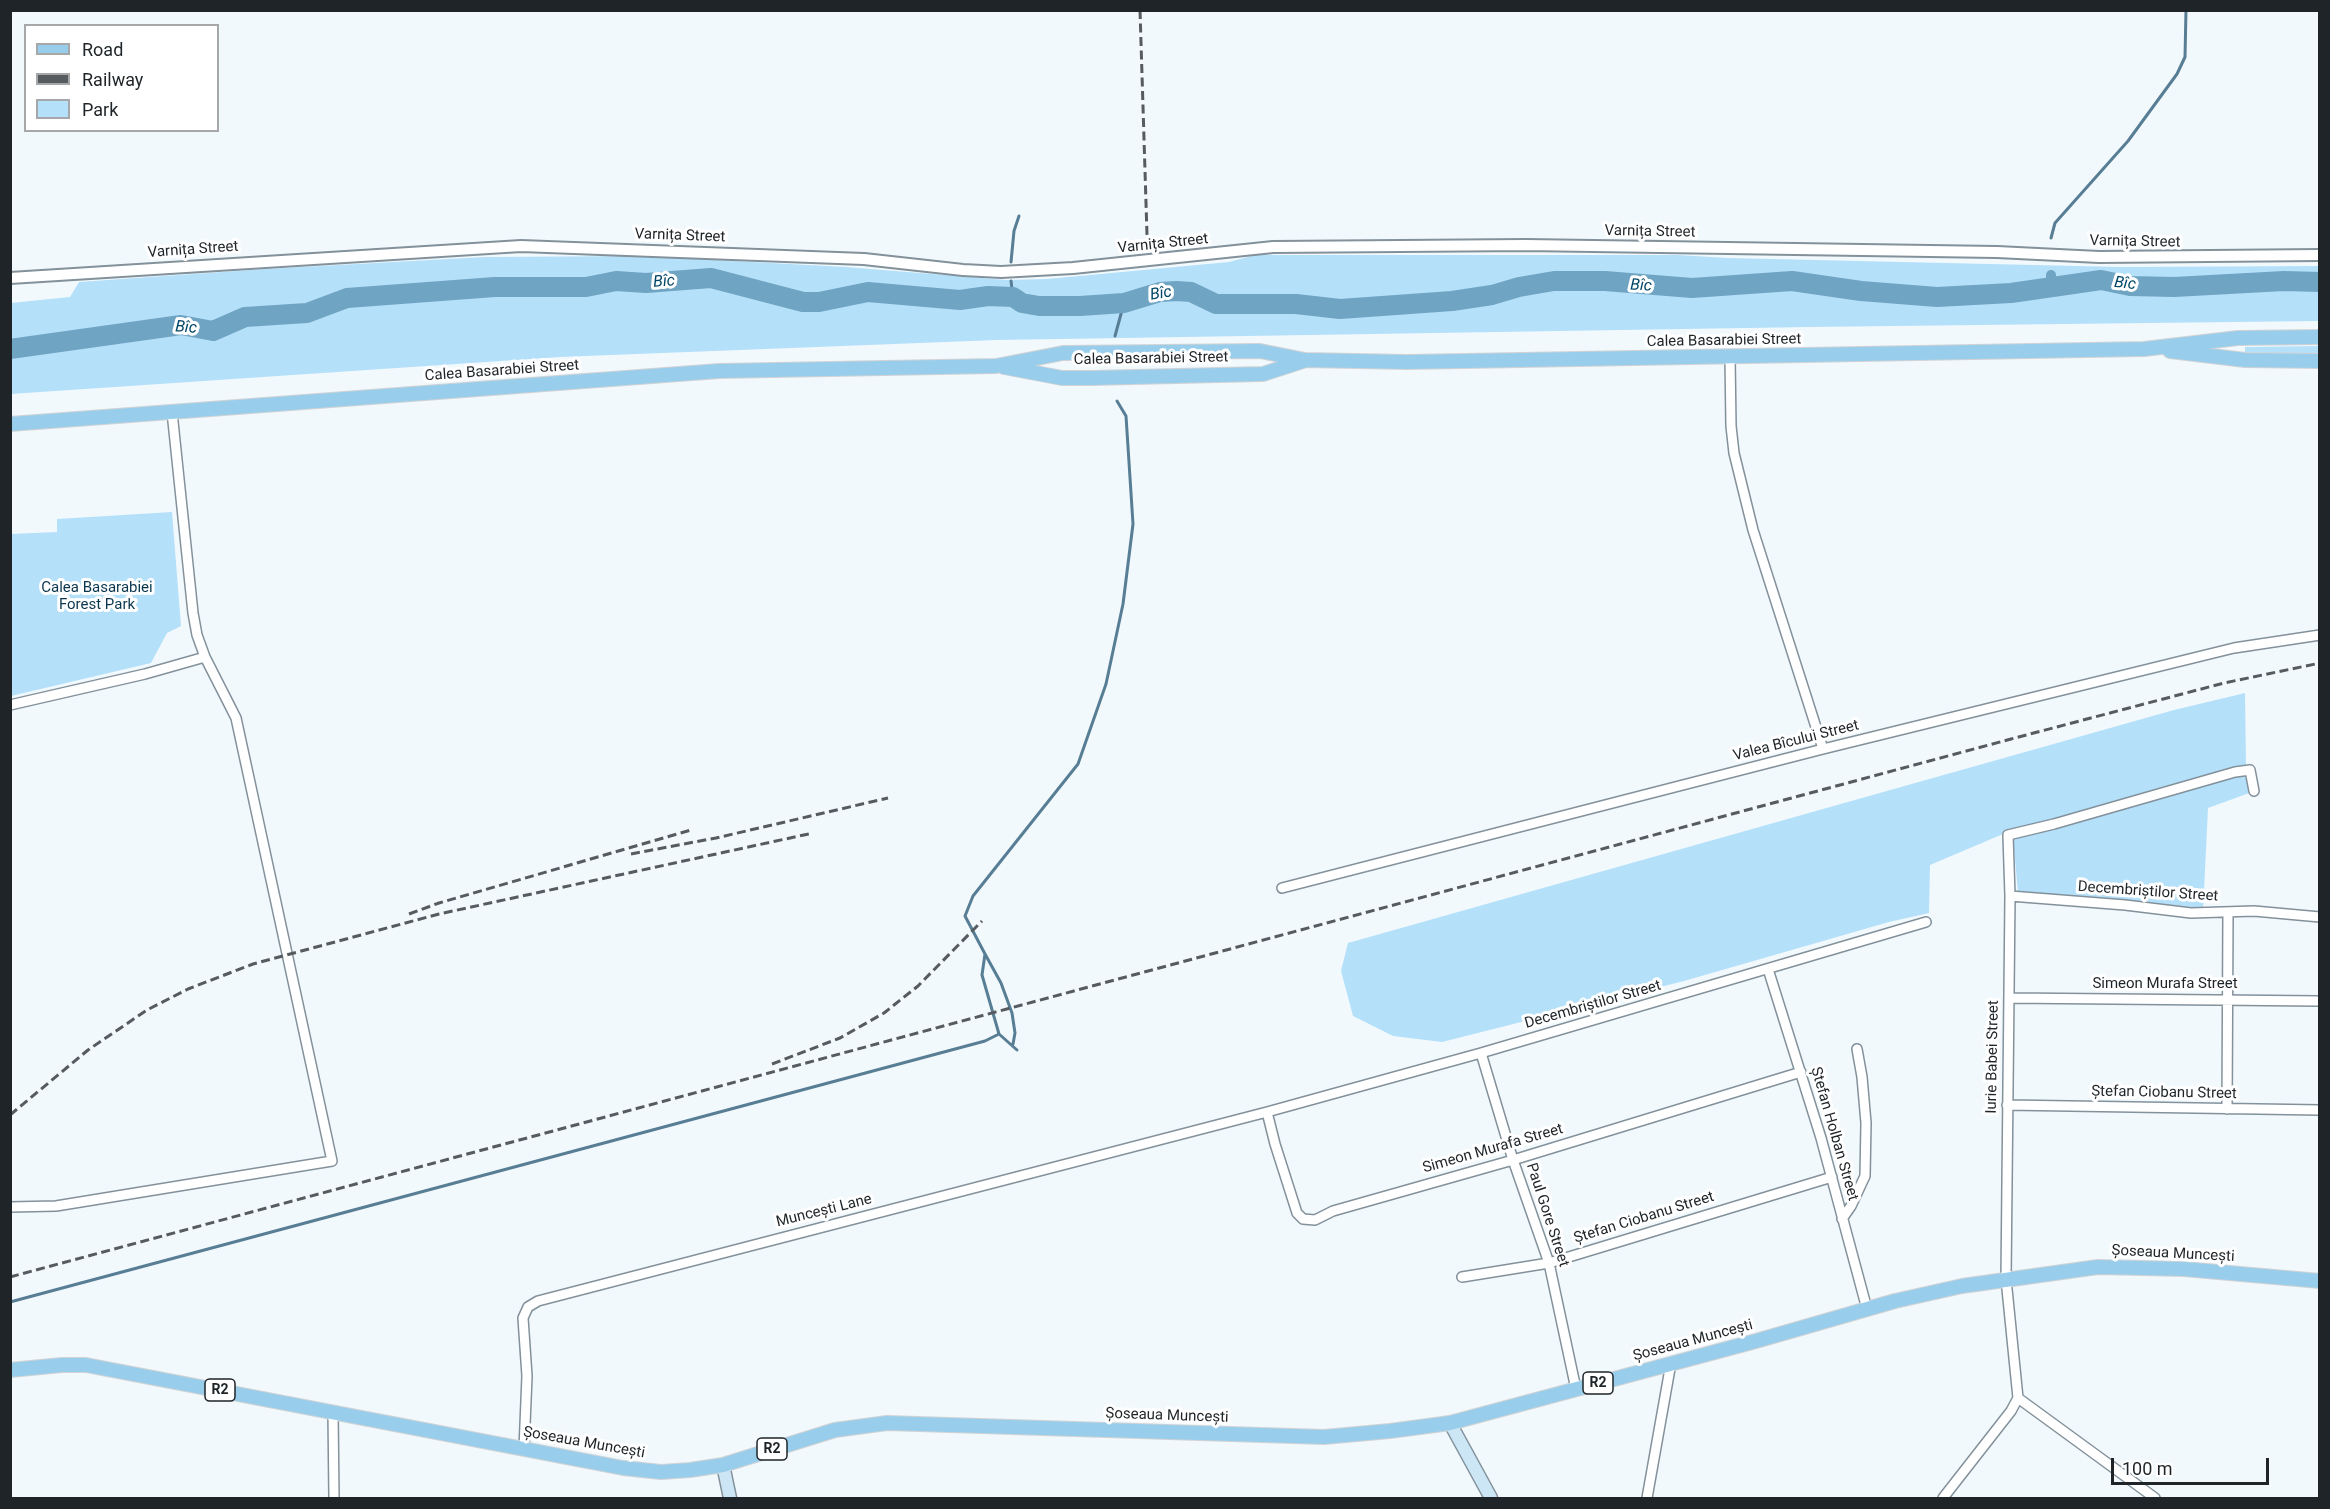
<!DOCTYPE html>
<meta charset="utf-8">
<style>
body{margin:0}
#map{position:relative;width:2330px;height:1509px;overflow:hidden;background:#f2f9fd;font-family:Roboto,sans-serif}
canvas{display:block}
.frame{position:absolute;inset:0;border:12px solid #1e2428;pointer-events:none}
.legend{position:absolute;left:24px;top:24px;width:195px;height:108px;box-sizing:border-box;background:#fff;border:2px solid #a5a7a9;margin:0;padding:8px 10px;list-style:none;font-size:18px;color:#1e2428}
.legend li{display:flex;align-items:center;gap:12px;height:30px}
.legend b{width:30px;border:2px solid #a5a7a9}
.scale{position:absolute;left:2111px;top:1458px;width:158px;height:27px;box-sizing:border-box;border:3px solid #1e2428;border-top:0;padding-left:8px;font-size:18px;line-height:21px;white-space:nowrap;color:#1e2428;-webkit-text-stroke:4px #fff;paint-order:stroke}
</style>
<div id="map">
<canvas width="2330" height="1509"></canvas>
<div class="frame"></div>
<ul class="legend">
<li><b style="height:8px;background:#98ceec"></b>Road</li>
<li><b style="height:8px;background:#555b5f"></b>Railway</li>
<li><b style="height:16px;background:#b5e0fa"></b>Park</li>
</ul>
<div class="scale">100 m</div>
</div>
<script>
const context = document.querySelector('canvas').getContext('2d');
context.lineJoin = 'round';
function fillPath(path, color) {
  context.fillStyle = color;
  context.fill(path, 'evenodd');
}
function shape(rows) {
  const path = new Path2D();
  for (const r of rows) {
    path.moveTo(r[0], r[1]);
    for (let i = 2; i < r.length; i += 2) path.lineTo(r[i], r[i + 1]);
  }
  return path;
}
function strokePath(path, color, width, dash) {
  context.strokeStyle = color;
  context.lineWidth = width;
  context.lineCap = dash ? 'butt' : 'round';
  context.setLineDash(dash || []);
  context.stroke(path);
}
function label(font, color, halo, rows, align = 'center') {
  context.font = font + ' Roboto,sans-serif';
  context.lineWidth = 6;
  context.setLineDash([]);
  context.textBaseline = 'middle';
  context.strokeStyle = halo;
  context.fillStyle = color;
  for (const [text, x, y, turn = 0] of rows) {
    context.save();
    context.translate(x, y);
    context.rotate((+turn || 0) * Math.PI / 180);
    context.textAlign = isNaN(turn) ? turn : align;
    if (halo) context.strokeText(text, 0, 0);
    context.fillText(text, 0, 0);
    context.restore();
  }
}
const green = shape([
 [1255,255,1678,255,1728,258,2121,267,2319,266,2319,321,1810,327,997,340,560,357,11,394,11,303,70,297,79,282,265,269,485,257,639,256,846,267,1006,280,1047,279,1229,262],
 [2319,346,2319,353,2245,353,2245,347],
 [172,512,181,626,167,633,151,663,11,696,11,534,57,532,57,519],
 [2245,693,2246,766,2003,834,1930,865,1929,913,1889,922,1684,981,1442,1042,1393,1036,1353,1016,1341,971,1348,943,2174,710],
 [2245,774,2252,792,2208,808,2203,912,2018,893,2013,837]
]);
const stream = shape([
 [2051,238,2055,223,2128,141,2177,74,2185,57,2186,10],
 [1011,262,1014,231,1019,216],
 [1011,281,1013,297],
 [1115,336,1124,303],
 [985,954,1001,983,1012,1013,1015,1033,1013,1044],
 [999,1034,1017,1050],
 [10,1302,985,1041,999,1034,982,975,985,954,965,916,973,896,1078,764,1106,684,1123,604,1133,524,1126,416,1117,401]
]);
const canal = shape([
 [2051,287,2051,275]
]);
const river = shape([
 [10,349,181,325,213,331,245,317,307,313,347,298,495,287,586,287,616,281,646,283,711,278,803,302,819,302,868,292,960,300,988,296,1013,297,1022,303,1039,306,1080,306,1124,303,1160,292,1177,291,1191,292,1216,304,1296,304,1340,309,1452,301,1492,295,1519,287,1554,281,1605,281,1692,288,1792,281,1861,291,1937,297,2011,293,2101,280,2130,286,2174,287,2284,281,2320,282]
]);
const minor = shape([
 [1730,357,1731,426,1734,453,1753,530,1823,749],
 [10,705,145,674,205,657],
 [1282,888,1823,749,2234,648,2320,635],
 [2010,896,2125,905,2191,913,2254,911,2320,917],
 [1768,969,1821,1138,1867,1309],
 [2009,998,2320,1001],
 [1481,1053,1513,1160,1549,1263,1576,1389],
 [2007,1105,2320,1110],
 [2227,1109,2228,913],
 [1267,1112,1275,1144,1297,1213,1303,1219,1315,1220,1333,1211,1513,1160,1801,1072],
 [10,1207,56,1206,332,1161,236,718,205,657,197,635,193,613,172,412],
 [1842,1219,1851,1206,1865,1176,1866,1123,1862,1077,1857,1049],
 [1462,1277,1549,1263,1832,1177],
 [2018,1398,2155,1498],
 [333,1412,334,1498],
 [524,1449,527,1376,523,1318,528,1307,538,1301,1267,1112,1481,1053,1926,922],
 [1647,1498,1671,1363],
 [1943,1498,2011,1411,2018,1398,2006,1279,2010,896,2008,835,2054,824,2235,772,2250,770,2254,791]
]);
const tertiary = shape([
 [10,278,521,246,864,259,963,270,1001,272,1073,268,1273,247,1526,245,1997,252,2099,257,2320,255]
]);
const secondary = shape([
 [1450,1423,1491,1498],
 [723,1465,730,1498]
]);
const primary = shape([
 [2170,351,2245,360,2320,361],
 [1004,367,1062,378,1091,378,1263,374,1303,361],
 [10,424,719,371,996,366,1063,353,1260,351,1305,360,1407,362,2144,349,2238,338,2320,337],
 [10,1370,62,1365,86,1365,623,1468,661,1472,690,1470,723,1465,835,1430,887,1423,1324,1437,1390,1431,1450,1423,1756,1341,1895,1301,1962,1286,2098,1267,2184,1269,2320,1281]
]);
const rail = shape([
 [1140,10,1147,235],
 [631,854,716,838,888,798],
 [409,914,439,903,691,830],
 [772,1064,840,1038,884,1013,918,986,982,921],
 [10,1115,88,1050,147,1010,188,989,253,964,439,914,813,833],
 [10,1277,2011,739,2224,683,2320,663]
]);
const shields = [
 [1598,1383,30],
 [220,1390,30],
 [772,1449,30]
];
const shieldNames = [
 ["R2",1598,1383],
 ["R2",220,1390],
 ["R2",772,1449]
];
const streetNames = [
 ["Varnița Street",1650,232,1],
 ["Varnița Street",680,236,2],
 ["Varnița Street",2135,242,1],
 ["Varnița Street",1163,244,-6],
 ["Varnița Street",193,250,-4],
 ["Calea Basarabiei Street",1724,341,-1],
 ["Calea Basarabiei Street",1151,359,-1],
 ["Calea Basarabiei Street",502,371,-4],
 ["Valea Bîcului Street",1796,741,-14],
 ["Decembriștilor Street",2148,892,4],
 ["Simeon Murafa Street",2165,984],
 ["Decembriștilor Street",1593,1005,-16],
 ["Iurie Babei Street",1993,1057,-89],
 ["Ștefan Ciobanu Street",2164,1093,1],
 ["Ștefan Holban Street",1834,1134,74],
 ["Simeon Murafa Street",1493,1149,-16],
 ["Muncești Lane",824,1211,-14],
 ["Paul Gore Street",1547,1215,72],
 ["Ștefan Ciobanu Street",1644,1218,-17],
 ["Șoseaua Muncești",2173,1254,3],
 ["Șoseaua Muncești",1693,1341,-15],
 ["Șoseaua Muncești",1167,1416,2],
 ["Șoseaua Muncești",584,1443,10]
];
const parkNames = [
 ["Calea Basarabiei",97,588],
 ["Forest Park",97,605]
];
const waterNames = [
 ["Bîc",664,282,-4],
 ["Bîc",2125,284,7],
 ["Bîc",1641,286,3],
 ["Bîc",1161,294,-10],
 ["Bîc",186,328,4]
];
fillPath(green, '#b5e0fa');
strokePath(stream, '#577e94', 3);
strokePath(canal, '#70a4c3', 10);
strokePath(river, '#70a4c3', 20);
strokePath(minor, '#83919b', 12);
strokePath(tertiary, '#83919b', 14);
strokePath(secondary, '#83919b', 15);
strokePath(primary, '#d2d3d4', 16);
strokePath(minor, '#fff', 9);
strokePath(tertiary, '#fff', 10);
strokePath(secondary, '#cce6f5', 12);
strokePath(primary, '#98ceec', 14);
strokePath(rail, '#555b5f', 3, [9, 4.5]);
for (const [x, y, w] of shields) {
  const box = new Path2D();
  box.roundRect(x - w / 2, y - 11, w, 22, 4.5);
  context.fillStyle = '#fff';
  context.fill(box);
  strokePath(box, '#1e2428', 1.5);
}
label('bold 14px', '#1e2428', null, shieldNames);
label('15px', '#1e2428', '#fff', streetNames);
label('15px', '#0b374e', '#fff', parkNames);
label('italic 16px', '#004666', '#fff', waterNames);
</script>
